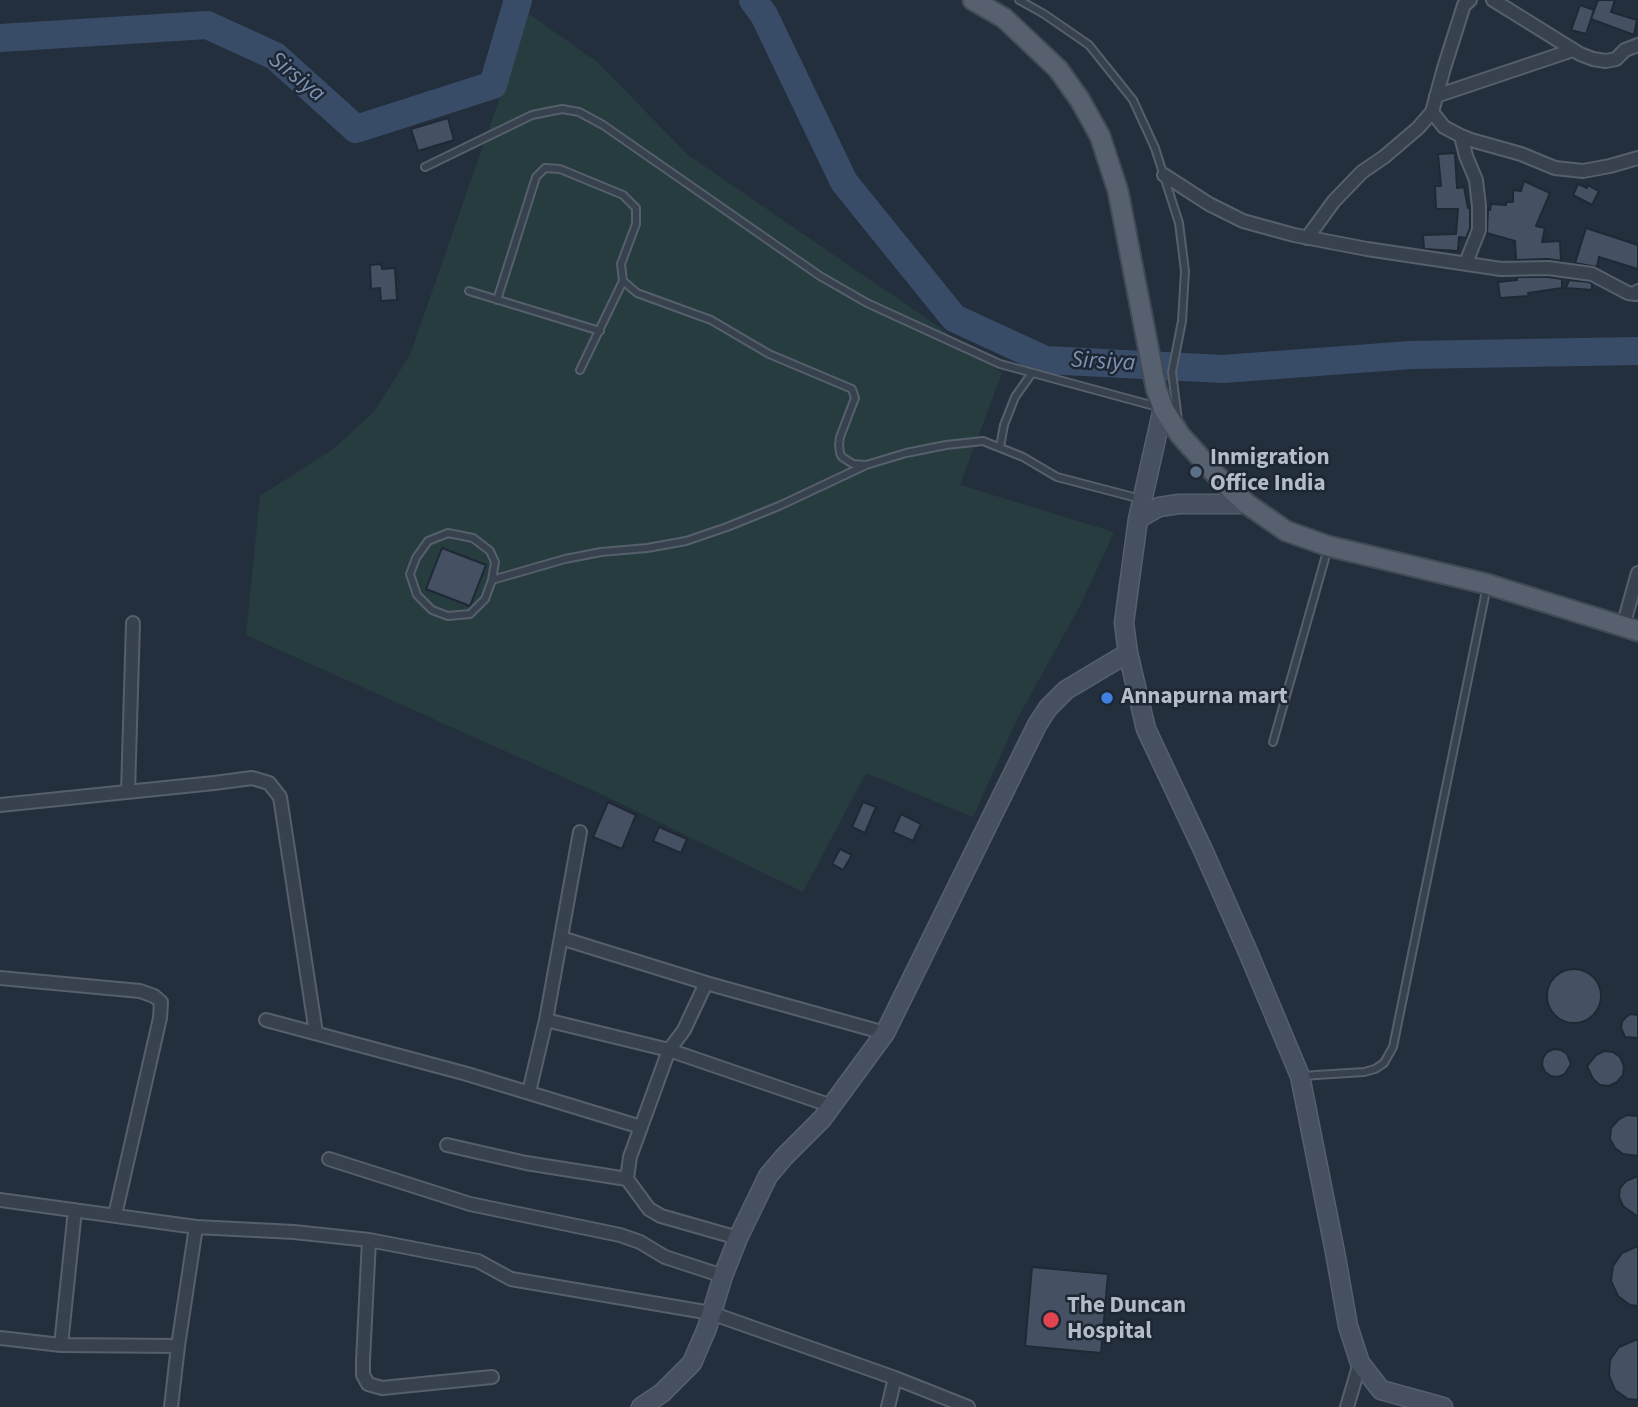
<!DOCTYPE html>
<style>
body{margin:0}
canvas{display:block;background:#242f3e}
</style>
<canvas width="1638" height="1407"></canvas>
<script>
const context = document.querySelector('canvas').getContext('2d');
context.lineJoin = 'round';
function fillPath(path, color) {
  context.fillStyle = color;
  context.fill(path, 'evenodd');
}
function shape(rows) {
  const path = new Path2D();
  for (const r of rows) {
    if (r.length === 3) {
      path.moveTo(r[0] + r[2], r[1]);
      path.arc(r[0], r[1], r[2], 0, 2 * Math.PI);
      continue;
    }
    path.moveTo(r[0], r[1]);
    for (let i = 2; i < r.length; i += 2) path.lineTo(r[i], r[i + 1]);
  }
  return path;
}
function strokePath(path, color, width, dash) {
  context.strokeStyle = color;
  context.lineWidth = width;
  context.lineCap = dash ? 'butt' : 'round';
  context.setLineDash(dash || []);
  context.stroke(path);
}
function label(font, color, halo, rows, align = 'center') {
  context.font = font + ' "Source Sans 3",sans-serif';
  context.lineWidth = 5;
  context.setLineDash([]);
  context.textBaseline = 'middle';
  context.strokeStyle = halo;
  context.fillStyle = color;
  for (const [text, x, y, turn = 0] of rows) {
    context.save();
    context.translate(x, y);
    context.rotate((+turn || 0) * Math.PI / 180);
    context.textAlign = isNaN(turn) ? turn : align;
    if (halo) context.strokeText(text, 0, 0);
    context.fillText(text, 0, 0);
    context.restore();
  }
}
const green = shape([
 [529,14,597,62,688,155,936,325,1002,373,960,485,1114,532,1080,606,1018,717,973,817,866,773,803,892,601,794,246,635,260,496,332,450,374,412,410,355]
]);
const river = shape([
 [753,0,764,15,844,182,954,318,1045,360,1223,369,1411,355,1638,351],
 [0,38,207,25,275,56,356,129,493,85,518,0]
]);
const building = shape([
 [1598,0,1615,0,1611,12,1637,20,1634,35,1591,19,1598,0],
 [1580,5,1594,10,1586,34,1571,30,1580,5],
 [448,118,454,140,418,151,411,129,448,118],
 [1455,153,1457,188,1464,187,1468,208,1470,208,1470,228,1466,238,1459,237,1458,251,1424,249,1423,235,1456,234,1458,209,1436,209,1435,186,1441,186,1438,154,1455,153],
 [1524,181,1550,193,1536,226,1545,228,1542,242,1560,241,1561,261,1548,259,1516,260,1515,241,1487,233,1488,209,1490,210,1491,204,1506,205,1506,202,1513,202,1513,190,1521,191,1524,181],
 [1578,184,1587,188,1588,185,1599,191,1592,205,1573,195,1578,184],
 [1586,228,1638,245,1638,269,1599,257,1597,267,1575,263,1586,228],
 [381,264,382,269,395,268,397,300,381,301,380,288,371,289,370,265,381,264],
 [1517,277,1548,277,1562,279,1562,288,1528,293,1529,296,1500,298,1498,282,1517,280,1517,277],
 [1569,280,1589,282,1592,284,1592,290,1566,288,1569,280],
 [442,548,486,565,470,606,426,589,442,548],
 [608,802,636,815,622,849,593,837,608,802],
 [863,802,876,807,865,833,852,827,863,802],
 [901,814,921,824,913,841,893,832,901,814],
 [659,827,687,839,681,853,653,841,659,827],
 [840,849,852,855,843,870,832,864,840,849],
 [1574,996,27],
 [1631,1014,1638,1015,1638,1038,1625,1037,1621,1028,1622,1022,1626,1017,1631,1014],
 [1554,1049,1561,1050,1567,1054,1571,1064,1565,1074,1558,1077,1551,1076,1545,1072,1542,1065,1543,1058,1547,1052,1554,1049],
 [1604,1051,1613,1052,1620,1057,1624,1066,1623,1075,1617,1082,1609,1086,1600,1085,1593,1079,1587,1066,1596,1055,1604,1051],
 [1627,1115,1638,1116,1638,1156,1623,1154,1615,1148,1610,1139,1611,1128,1618,1120,1627,1115],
 [1638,1176,1638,1217,1623,1206,1619,1197,1620,1188,1626,1181,1638,1176],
 [1638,1246,1638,1306,1630,1305,1618,1296,1611,1281,1613,1266,1622,1253,1638,1246],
 [1032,1267,1108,1274,1101,1353,1025,1346,1032,1267],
 [1638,1339,1638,1400,1628,1399,1615,1390,1609,1375,1610,1360,1619,1347,1638,1339]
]);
const lane = shape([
 [1019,0,1044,14,1089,45,1133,100,1155,148,1179,223,1185,271,1182,321,1172,372,1178,420],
 [425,167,532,115,562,109,579,112,603,125,820,276,867,303,1000,364,1158,407],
 [469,291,600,331],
 [497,300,536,177,545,168,560,169,623,195,636,208,636,224,621,264,623,281,637,293,711,320,769,354,852,389,855,398,840,437,839,445,840,453,842,457,853,464,866,465,906,453,946,445,983,441,1023,457,1057,477,1141,499],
 [580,370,623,281],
 [1000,447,1004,425,1015,397,1032,373],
 [448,533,473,538,490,551,495,562,492,580,485,599,470,614,448,616,432,610,417,595,410,574,416,558,428,541,448,533],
 [492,580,565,559,601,552,647,548,686,541,727,527,779,506,864,466],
 [1273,742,1328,548],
 [1301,1076,1364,1072,1375,1069,1384,1063,1393,1047,1487,586]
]);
const street = shape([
 [1493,0,1580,54,1593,59,1606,61,1616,59,1625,50,1638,45],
 [1436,96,1573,50],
 [1432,112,1444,127,1461,136,1471,140,1521,154,1555,168,1583,171,1610,166,1638,158],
 [1461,136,1466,156,1476,180,1479,206,1479,230,1466,263],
 [1164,175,1209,204,1243,221,1294,235,1367,249,1501,269,1548,268,1592,274,1628,293,1636,294,1638,291],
 [1307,238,1334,201,1362,172,1384,157,1418,128,1432,112,1444,68,1464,5,1470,0],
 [1623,626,1638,573],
 [128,792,133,623],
 [0,805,214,783,252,778,269,783,280,797,316,1033],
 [580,832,546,1020,669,1050,832,1106],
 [561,938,706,983,885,1033],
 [0,978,140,991,154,996,161,1002,160,1018,115,1215],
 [266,1020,467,1074,641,1127],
 [529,1092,546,1020],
 [447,1145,526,1163,627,1179,630,1157,669,1050,684,1030,706,983],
 [329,1159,470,1204,620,1235,640,1242,665,1257,723,1276],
 [627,1179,649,1209,661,1216,738,1238],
 [0,1200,196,1227,294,1232,369,1240,478,1261,511,1279,711,1313,895,1378,968,1407],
 [369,1240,363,1361,363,1375,368,1384,382,1388,492,1377],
 [0,1338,61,1345,178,1346],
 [61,1345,75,1210],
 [171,1407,178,1346,196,1227],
 [888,1407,895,1378],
 [1347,1407,1360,1363]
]);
const secondary = shape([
 [1247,504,1179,504,1159,507,1138,519,1124,623,1128,653,1146,729,1203,850,1248,952,1300,1076,1335,1252,1348,1326,1360,1363,1381,1390,1443,1407],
 [1138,519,1163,408],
 [641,1407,662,1393,692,1363,707,1328,723,1276,738,1238,768,1176,784,1157,822,1119,885,1033,1037,725,1048,708,1066,690,1128,653]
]);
const primary = shape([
 [973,0,1004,18,1058,69,1080,100,1100,136,1118,191,1156,388,1163,408,1180,435,1218,477,1247,504,1286,531,1328,546,1487,584,1638,631]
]);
const markers = [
 [1196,472,7,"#5c6f8a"],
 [1107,698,7,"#3f7fe0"],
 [1051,1320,9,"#e0444e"]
];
const poiNames = [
 ["Inmigration",1210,459],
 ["Office India",1210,485],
 ["Annapurna mart",1121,698],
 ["The Duncan",1067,1307],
 ["Hospital",1067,1333]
];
const waterNames = [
 ["Sirsiya",296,78,39],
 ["Sirsiya",1103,363,3]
];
fillPath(green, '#263c3f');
strokePath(river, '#394c67', 28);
fillPath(building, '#455162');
strokePath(building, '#1f2835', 2);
strokePath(lane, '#565f6c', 10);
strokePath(street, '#565f6c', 16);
strokePath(secondary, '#565f6c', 21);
strokePath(primary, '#414a57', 23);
strokePath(lane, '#38414e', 6);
strokePath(street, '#38414e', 12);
strokePath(secondary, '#465061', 18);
strokePath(primary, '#56606e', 19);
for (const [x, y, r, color] of markers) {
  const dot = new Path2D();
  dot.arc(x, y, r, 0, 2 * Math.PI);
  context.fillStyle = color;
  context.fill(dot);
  strokePath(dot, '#1d2633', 2.5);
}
label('bold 23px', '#b4bcc9', '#1d2633', poiNames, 'left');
label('italic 24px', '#7c92b1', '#1d2633', waterNames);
</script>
